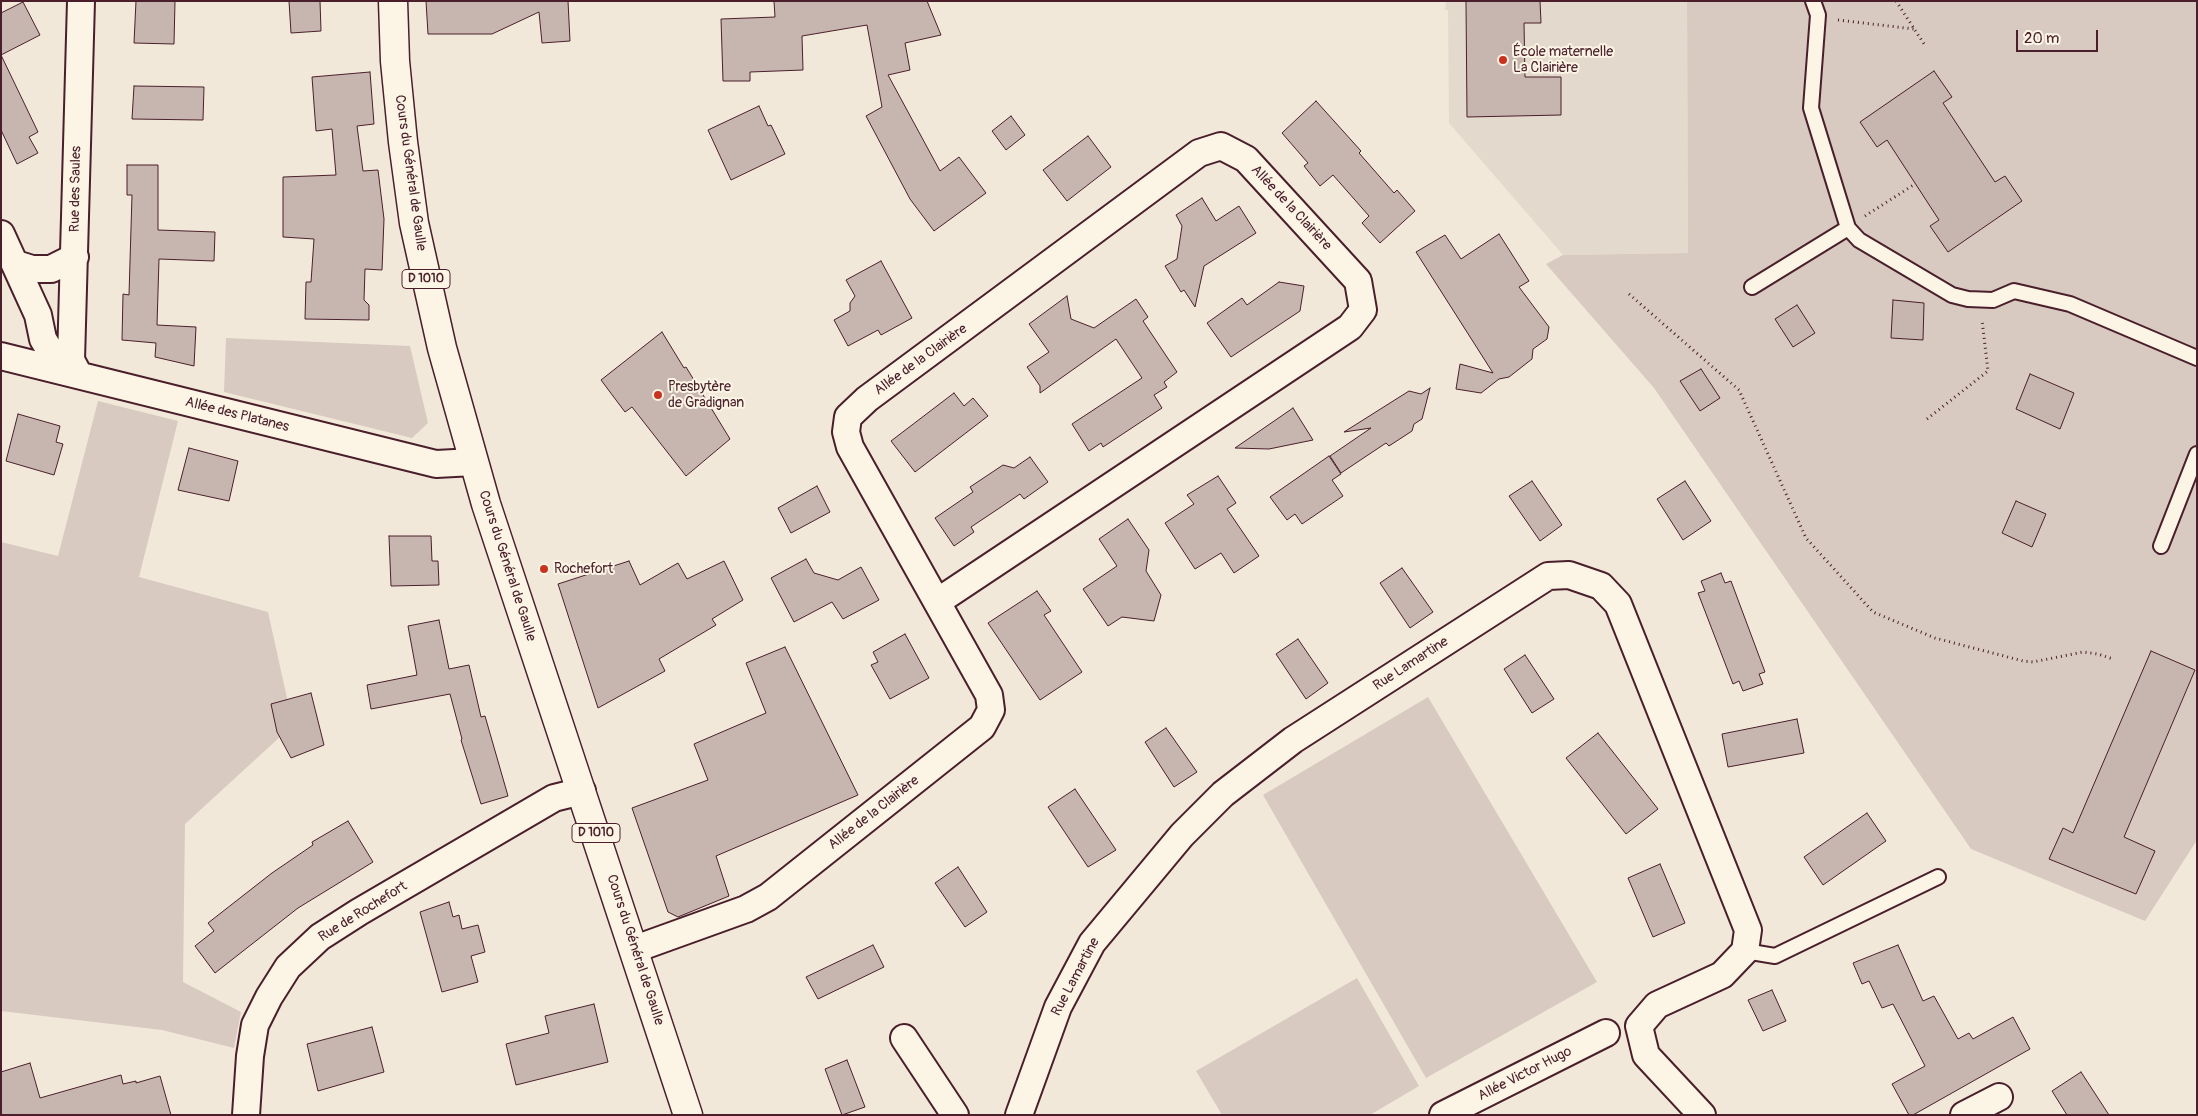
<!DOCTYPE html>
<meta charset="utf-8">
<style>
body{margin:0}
#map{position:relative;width:2198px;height:1116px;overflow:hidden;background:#f1e8da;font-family:Pangolin,sans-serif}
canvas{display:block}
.frame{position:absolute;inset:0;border:2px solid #4a1f2b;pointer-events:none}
.scale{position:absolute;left:2016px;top:30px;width:82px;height:22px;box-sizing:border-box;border:2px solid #4a1f2b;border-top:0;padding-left:6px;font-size:15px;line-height:18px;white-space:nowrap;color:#4a1f2b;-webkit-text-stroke:4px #fcf5e5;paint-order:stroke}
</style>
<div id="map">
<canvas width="2198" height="1116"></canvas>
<div class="frame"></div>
<div class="scale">20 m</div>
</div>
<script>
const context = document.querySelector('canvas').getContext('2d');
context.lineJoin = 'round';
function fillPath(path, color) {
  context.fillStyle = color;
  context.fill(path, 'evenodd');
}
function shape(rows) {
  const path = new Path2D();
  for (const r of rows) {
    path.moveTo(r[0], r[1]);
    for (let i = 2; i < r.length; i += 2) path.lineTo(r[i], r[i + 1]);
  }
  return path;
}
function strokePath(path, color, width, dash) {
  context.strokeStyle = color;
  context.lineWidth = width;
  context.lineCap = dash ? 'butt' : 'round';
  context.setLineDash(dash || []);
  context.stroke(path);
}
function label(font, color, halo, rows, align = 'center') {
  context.font = font + ' Pangolin,sans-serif';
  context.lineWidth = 4;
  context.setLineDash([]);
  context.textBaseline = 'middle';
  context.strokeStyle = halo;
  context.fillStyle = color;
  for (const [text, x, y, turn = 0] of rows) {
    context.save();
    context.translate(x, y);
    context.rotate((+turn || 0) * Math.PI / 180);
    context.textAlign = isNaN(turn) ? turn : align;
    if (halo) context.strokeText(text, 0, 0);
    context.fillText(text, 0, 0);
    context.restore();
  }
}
const built = shape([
 [1446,1,1687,1,1688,253,1563,255,1449,123,1448,10,1445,10]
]);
const green = shape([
 [1687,1,2197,1,2197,840,2145,921,1971,849,1654,388,1546,264,1563,255,1688,253],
 [226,338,410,346,428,423,412,438,224,392],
 [98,401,178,421,139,577,268,612,293,725,185,824,183,982,241,1012,234,1048,162,1030,1,1011,1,542,58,556],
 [1428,697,1597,982,1426,1078,1263,795],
 [1357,978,1419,1086,1370,1115,1222,1115,1196,1071]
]);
const building = shape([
 [136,1,175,1,174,44,134,43,136,1],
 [289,1,320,1,321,31,291,33,289,1],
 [426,1,568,1,570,41,542,43,539,12,492,34,428,34,426,1],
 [774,1,927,1,941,35,905,43,910,70,888,75,940,171,959,157,986,193,934,231,910,199,866,116,882,107,867,25,802,36,803,70,750,72,750,81,723,81,721,19,775,17,774,1],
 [1466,1,1540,1,1541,23,1524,23,1525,77,1561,77,1561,115,1467,117,1466,1],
 [23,2,40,35,1,55,38,132,29,137,38,153,17,164,1,130,1,13,23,2],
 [1934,71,1952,97,1943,103,1995,182,2005,176,2022,201,1948,252,1930,226,1939,220,1887,140,1877,147,1860,122,1934,71],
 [370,72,374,124,357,126,363,171,378,170,384,219,382,270,365,269,364,300,369,305,369,320,305,319,306,282,311,282,314,239,283,237,283,177,336,175,332,129,316,131,312,77,370,72],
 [134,86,204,87,203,120,132,119,134,86],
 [1316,101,1361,151,1359,153,1394,193,1397,190,1415,211,1380,243,1362,223,1369,216,1333,175,1320,186,1304,166,1308,163,1282,133,1316,101],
 [759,106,768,126,771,125,785,154,731,180,708,130,759,106],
 [1011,116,1025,135,1006,150,992,131,1011,116],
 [1088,136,1111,167,1067,201,1043,170,1088,136],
 [127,165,158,165,158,230,215,232,214,261,159,259,157,325,196,327,194,366,155,357,156,343,122,340,123,294,129,295,132,195,127,195,127,165],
 [1202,198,1216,221,1239,206,1256,233,1204,266,1195,307,1184,290,1181,292,1165,266,1177,259,1182,226,1176,215,1202,198],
 [1499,234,1529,281,1519,287,1549,327,1547,339,1533,349,1532,359,1509,377,1499,379,1481,393,1456,389,1460,364,1493,373,1416,252,1445,235,1461,259,1499,234],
 [881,261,912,318,881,335,878,330,848,346,834,320,850,311,850,303,855,296,846,280,881,261],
 [1279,282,1304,286,1300,311,1231,357,1207,323,1242,298,1247,305,1279,282],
 [1067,296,1071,319,1094,328,1136,299,1148,317,1143,321,1177,372,1164,382,1167,387,1154,395,1162,408,1103,447,1101,443,1089,451,1072,424,1142,378,1116,339,1040,393,1040,386,1027,367,1049,352,1029,324,1067,296],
 [1893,300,1924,303,1923,340,1891,338,1893,300],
 [1797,305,1815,333,1793,347,1775,319,1797,305],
 [662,332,684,368,686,367,730,439,686,476,632,407,625,412,601,380,662,332],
 [1701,369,1720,398,1700,411,1680,381,1701,369],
 [2030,374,2074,393,2060,429,2016,409,2030,374],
 [1430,388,1422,419,1414,424,1412,431,1389,446,1386,443,1341,473,1330,456,1371,428,1344,432,1409,391,1421,394,1430,388],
 [954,393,964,406,973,398,988,416,915,472,891,441,954,393],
 [1293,408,1313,440,1269,449,1235,448,1293,408],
 [18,414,60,426,56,442,63,444,54,475,6,461,18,414],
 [189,448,238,461,229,501,178,490,189,448],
 [1329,456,1341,474,1332,480,1343,496,1302,524,1295,514,1287,520,1270,497,1329,456],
 [1030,457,1048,482,1024,499,1020,494,1001,507,971,527,974,532,954,546,935,518,973,492,970,487,1003,465,1014,468,1030,457],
 [1218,476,1236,503,1227,509,1259,556,1234,573,1221,553,1195,569,1165,523,1194,504,1187,495,1218,476],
 [1532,481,1562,525,1540,541,1509,496,1532,481],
 [1685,481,1711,521,1683,540,1657,499,1685,481],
 [817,486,830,512,791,533,778,508,817,486],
 [2016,501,2046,514,2032,547,2002,533,2016,501],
 [1128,519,1149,550,1146,571,1161,595,1154,621,1122,617,1108,626,1083,589,1117,566,1099,539,1128,519],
 [389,536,431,536,432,561,438,561,439,585,391,586,389,536],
 [806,559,814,573,838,580,861,567,879,600,843,619,832,602,794,622,771,578,806,559],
 [629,561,640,585,678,563,687,579,724,561,743,600,712,619,716,625,659,659,665,671,598,708,558,584,629,561],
 [1402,568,1433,612,1410,628,1380,583,1402,568],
 [1721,573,1725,583,1731,581,1765,672,1759,674,1763,684,1743,691,1739,681,1733,684,1698,593,1705,591,1701,581,1721,573],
 [1037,591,1051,611,1044,615,1082,672,1040,700,988,623,1037,591],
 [439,620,449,669,469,665,481,717,485,716,508,796,481,804,461,740,462,739,450,694,371,709,367,685,417,675,408,626,439,620],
 [905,634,929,678,890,699,871,665,878,662,873,652,905,634],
 [1298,639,1328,683,1306,699,1276,654,1298,639],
 [785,647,858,795,716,856,729,896,678,917,668,912,632,808,708,780,694,744,766,713,746,663,785,647],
 [2151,651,2195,670,2124,837,2155,851,2136,894,2049,859,2063,828,2073,833,2151,651],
 [1525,655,1554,699,1532,713,1504,669,1525,655],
 [311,693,324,745,291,758,277,732,271,704,311,693],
 [1797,719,1804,753,1728,767,1722,734,1797,719],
 [1166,728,1197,772,1174,787,1145,742,1166,728],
 [1598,733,1658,809,1626,834,1566,758,1598,733],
 [1075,789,1116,850,1088,867,1048,807,1075,789],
 [1867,813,1886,841,1823,885,1804,857,1867,813],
 [348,821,373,862,298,908,215,973,195,946,214,931,208,923,272,873,313,845,312,842,348,821],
 [1660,864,1685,923,1653,937,1628,878,1660,864],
 [958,867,987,912,965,927,935,883,958,867],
 [449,902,453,917,459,915,462,929,478,925,485,952,471,956,478,982,442,992,420,912,449,902],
 [873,945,884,967,818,999,806,977,873,945],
 [1898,945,1923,1001,1934,996,1958,1039,1969,1033,1973,1039,2013,1017,2030,1049,1913,1115,1909,1115,1892,1084,1925,1066,1893,1004,1882,1008,1869,981,1862,984,1853,963,1898,945],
 [1772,990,1786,1021,1763,1031,1748,1000,1772,990],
 [594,1004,608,1062,516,1085,506,1044,549,1033,545,1016,594,1004],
 [372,1027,384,1072,318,1091,307,1044,372,1027],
 [847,1060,865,1107,842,1115,825,1069,847,1060],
 [30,1063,40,1098,121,1075,123,1084,136,1081,136,1083,160,1076,171,1115,1,1115,1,1072,30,1063],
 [2081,1072,2109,1115,2067,1115,2052,1091,2081,1072]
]);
const path = shape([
 [1896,1,1926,47],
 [1838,20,1914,29],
 [1865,216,1915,184],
 [1629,294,1739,390,1806,538,1873,612,1935,638,2023,661,2033,662,2083,652,2098,654,2113,659],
 [1927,419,1988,371,1982,320]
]);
const service = shape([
 [1813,1,1818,15,1811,108,1848,228,1859,240,1952,295,1968,299,1993,300,2014,291,2070,304,2197,358],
 [1752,287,1848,228],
 [2161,546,2197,454],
 [1745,951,1775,956,1938,877]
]);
const minor = shape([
 [1,234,38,315,43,339,52,354,75,372],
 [16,264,32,269,51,269,75,257],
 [1,356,436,464,474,462],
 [79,375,71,360,81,1],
 [635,949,746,909,768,897,982,727,991,710,989,695,850,447,846,432,848,417,867,399,1199,153,1221,146,1246,159,1358,281,1363,310,1350,327,937,602],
 [904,1038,955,1115],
 [246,1115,250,1056,255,1025,269,997,288,967,320,937,359,912,554,798,582,791],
 [1019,1115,1058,1007,1092,943,1182,835,1223,794,1293,740,1548,576,1569,575,1601,586,1618,604,1748,930,1745,951,1722,975,1657,1005,1639,1026,1646,1055,1702,1115],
 [1443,1115,1606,1033],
 [1964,1115,1999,1097]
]);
const primary = shape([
 [393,1,395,61,403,142,414,223,442,348,486,504,688,1115]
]);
const markers = [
 [1503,60,5,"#c8321e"],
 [658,395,5,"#c8321e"],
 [544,569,5,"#c8321e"]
];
const shields = [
 [426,279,48],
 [596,833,48]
];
const shieldNames = [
 ["D 1010",426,279],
 ["D 1010",596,833]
];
const poiNames = [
 ["École maternelle",1513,52],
 ["La Clairière",1513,68],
 ["Presbytère",668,387],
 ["de Gradignan",668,403],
 ["Rochefort",554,569]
];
const streetNames = [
 ["Cours du Général de Gaulle",410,173,82],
 ["Rue des Saules",76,189,-89],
 ["Allée de la Clairière",1291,208,47],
 ["Allée de la Clairière",921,360,-36],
 ["Allée des Platanes",237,415,14],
 ["Cours du Général de Gaulle",507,566,72],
 ["Rue Lamartine",1411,664,-33],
 ["Allée de la Clairière",874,813,-38],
 ["Rue de Rochefort",363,912,-32],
 ["Cours du Général de Gaulle",635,950,72],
 ["Rue Lamartine",1076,977,-62],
 ["Allée Victor Hugo",1525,1074,-27]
];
fillPath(built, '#e4d9cd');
fillPath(green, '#d8cac0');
fillPath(building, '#c7b6af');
strokePath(building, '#4a1f2b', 1);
strokePath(service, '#4a1f2b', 18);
strokePath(minor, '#4a1f2b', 30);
strokePath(primary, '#4a1f2b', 31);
strokePath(path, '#4a1f2b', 3, [1, 4]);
strokePath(service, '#fcf5e5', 14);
strokePath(minor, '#fcf5e5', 26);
strokePath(primary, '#fcf5e5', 28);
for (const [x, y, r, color] of markers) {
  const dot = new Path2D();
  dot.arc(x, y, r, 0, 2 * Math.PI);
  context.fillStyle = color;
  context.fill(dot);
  strokePath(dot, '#fcf5e5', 2);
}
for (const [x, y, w] of shields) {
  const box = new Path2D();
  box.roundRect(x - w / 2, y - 9.5, w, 19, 4);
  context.fillStyle = '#fcf5e5';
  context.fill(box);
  strokePath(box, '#4a1f2b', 1);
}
label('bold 12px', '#4a1f2b', null, shieldNames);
label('14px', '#4a1f2b', '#fcf5e5', poiNames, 'left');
label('14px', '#4a1f2b', '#fcf5e5', streetNames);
</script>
